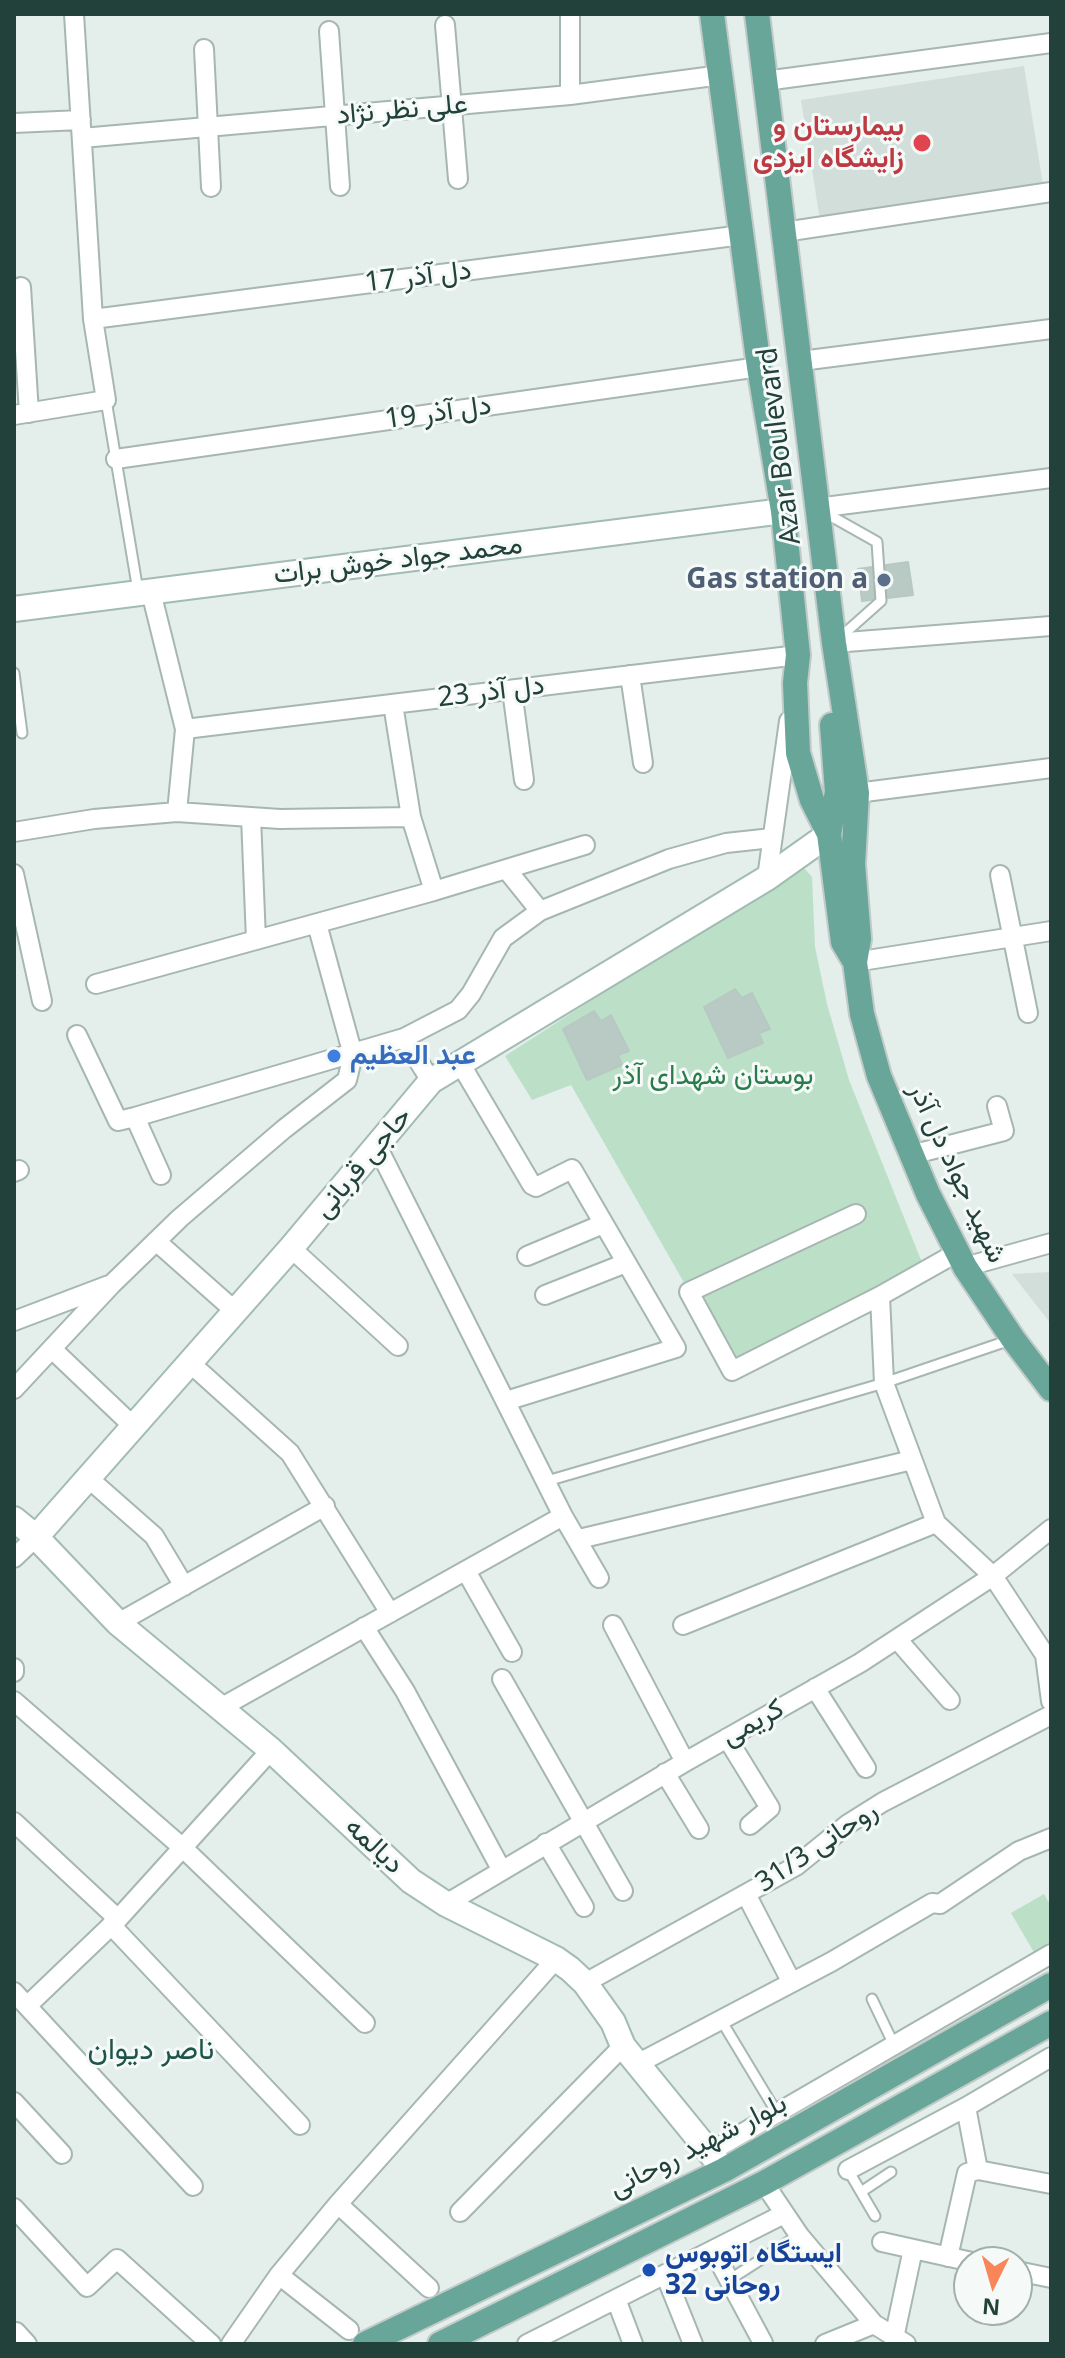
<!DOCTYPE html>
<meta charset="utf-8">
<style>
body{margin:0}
#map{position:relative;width:1065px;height:2358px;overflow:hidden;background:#e4eeea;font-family:"Noto Sans",sans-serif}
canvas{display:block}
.frame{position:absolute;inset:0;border:16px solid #22413a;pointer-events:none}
.north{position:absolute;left:953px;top:2246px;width:80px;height:80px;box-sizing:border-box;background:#f5faf8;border:2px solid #a1b0ac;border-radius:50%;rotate:185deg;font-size:22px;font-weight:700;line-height:32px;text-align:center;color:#22413a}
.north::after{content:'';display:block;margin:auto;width:28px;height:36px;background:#f98658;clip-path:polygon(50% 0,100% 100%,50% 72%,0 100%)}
</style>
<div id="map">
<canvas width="1065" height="2358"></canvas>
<div class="frame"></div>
<div class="north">N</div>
</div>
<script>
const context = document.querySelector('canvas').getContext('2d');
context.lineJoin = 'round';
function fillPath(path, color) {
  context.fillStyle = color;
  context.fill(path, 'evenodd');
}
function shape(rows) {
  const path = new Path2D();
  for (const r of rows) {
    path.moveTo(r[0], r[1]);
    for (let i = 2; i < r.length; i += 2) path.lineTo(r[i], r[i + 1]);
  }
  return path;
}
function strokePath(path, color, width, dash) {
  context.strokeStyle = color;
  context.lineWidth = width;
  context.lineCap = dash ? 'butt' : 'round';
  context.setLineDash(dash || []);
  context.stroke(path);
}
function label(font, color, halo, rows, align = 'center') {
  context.font = font + ' "Noto Sans",Vazirmatn,sans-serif';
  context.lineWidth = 6;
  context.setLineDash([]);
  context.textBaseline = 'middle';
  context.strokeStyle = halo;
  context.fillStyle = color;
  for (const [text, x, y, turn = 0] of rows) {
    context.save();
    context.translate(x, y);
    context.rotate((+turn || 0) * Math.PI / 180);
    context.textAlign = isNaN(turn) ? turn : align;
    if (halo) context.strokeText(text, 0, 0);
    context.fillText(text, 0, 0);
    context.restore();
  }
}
const built = shape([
 [1024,66,1043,185,820,220,801,100],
 [1051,1272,1051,1324,1012,1274]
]);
const green = shape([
 [796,868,805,869,812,877,815,947,827,1004,849,1080,927,1275,730,1363,571,1085,532,1100,505,1056],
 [1044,1894,1051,1906,1051,1946,1035,1954,1011,1913]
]);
const building = shape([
 [908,562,913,595,862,601,858,569,908,562],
 [735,989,742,998,752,993,770,1029,759,1033,763,1043,728,1058,704,1007,735,989],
 [594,1011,601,1021,611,1015,629,1051,618,1055,622,1065,587,1080,563,1029,594,1011]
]);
const lane = shape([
 [106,400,138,591],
 [822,511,877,542,881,601,836,641],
 [14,673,22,733],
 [547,1481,884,1383,1010,1340],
 [872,1999,894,2045],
 [721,2020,777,2113],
 [848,2170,875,2216],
 [861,2192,891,2172],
 [729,2280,799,2235]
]);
const street = shape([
 [570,14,570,95],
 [445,25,458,179],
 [329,31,340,186],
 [204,49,211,187],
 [765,81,1051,43],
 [14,123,81,120],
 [82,138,570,95,721,75],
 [784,232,1051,192],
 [21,287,29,413],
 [93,319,742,235],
 [801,361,1051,329],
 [14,415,106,400,93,319,74,14],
 [116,459,759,367],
 [817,508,1051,478],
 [151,592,185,729,177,812],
 [834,643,1051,626],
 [630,675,643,763],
 [512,690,524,780],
 [393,704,411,817,434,891],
 [185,729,798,655],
 [857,793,1051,768],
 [251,817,256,940],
 [14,832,94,819,177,812,280,819,411,817],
 [507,870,540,911],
 [14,874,42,1001],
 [1000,875,1028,1013],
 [767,878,789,721],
 [855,962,1051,931],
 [96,984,434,891,585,845],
 [77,1035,118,1121,135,1117,404,1038,458,1010,471,994,503,938,540,911,669,859,726,843,772,838],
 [404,1038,431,1081],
 [460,1063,532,1185,536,1187,572,1169,676,1348,506,1401],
 [135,1117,161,1175],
 [377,1146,563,1516,599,1578],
 [911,1155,1004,1131,997,1106],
 [14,1172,19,1170],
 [856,1214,689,1292,732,1371,880,1296,958,1252],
 [156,1241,235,1311],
 [291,1248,398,1346],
 [527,1256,603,1224],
 [965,1267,1051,1243],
 [545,1295,626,1263],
 [880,1296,884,1383,936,1523,993,1576,1045,1655,1051,1701],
 [14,1321,109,1285],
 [52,1349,133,1426],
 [189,1362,290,1453,390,1613],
 [14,1389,112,1284,180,1218,284,1129,347,1080,353,1055,317,924],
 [87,1477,154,1536,184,1586],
 [579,1539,912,1460],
 [14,1558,36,1537],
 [466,1571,512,1652],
 [118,1623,325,1506],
 [613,1625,685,1762],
 [683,1625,936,1523],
 [364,1627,405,1691,501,1869],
 [897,1639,950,1700],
 [14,1668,14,1672],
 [502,1679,623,1891],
 [815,1688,866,1768],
 [14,1701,183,1848,365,2023],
 [222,1707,563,1516],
 [727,1738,770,1808,750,1825],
 [665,1773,699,1829],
 [14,1822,118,1919],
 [546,1843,584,1907],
 [746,1894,791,1981],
 [446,1904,685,1762,860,1663,993,1576,1051,1529],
 [111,1925,300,2125],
 [585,1983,796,1866,848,1824,883,1802,1051,1715],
 [14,1992,193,2186],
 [27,2006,118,1919,271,1750],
 [637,2064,831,1962,932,1903,940,1904,1019,1851,1051,1838],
 [14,2102,62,2154],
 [966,2107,978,2170],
 [710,2152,1051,1954],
 [848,2170,966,2107,1051,2057],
 [764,2183,799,2235,874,2324,906,2344],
 [338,2204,429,2288],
 [14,2208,87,2287,117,2259,211,2344],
 [460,2212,623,2046],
 [882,2242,972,2262],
 [713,2250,763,2343],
 [948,2257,967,2173,978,2170,1051,2184],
 [1017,2271,1051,2278],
 [665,2274,693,2344],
 [279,2275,349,2330],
 [616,2299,633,2344],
 [16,2332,27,2344],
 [894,2338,913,2249],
 [231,2344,279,2275,338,2204,556,1959],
 [527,2344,784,2214],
 [825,2344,874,2324]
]);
const secondary = shape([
 [14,609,783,511],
 [14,1519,36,1537,118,1623,271,1750,411,1881,446,1904,556,1959,570,1969,585,1983,613,2022,623,2046,724,2170],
 [36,1537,291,1248,431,1081,767,878,829,834]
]);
const primary = shape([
 [712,14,759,367,783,511,798,655,795,683,798,753,812,800,829,834,843,942,855,962],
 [757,14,834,643,857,793,853,864,859,939,855,962,862,1014,879,1076,928,1194,965,1267,1013,1339,1051,1389],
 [829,834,837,792,832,725],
 [365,2344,724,2170,1051,1985],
 [440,2344,764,2183,1051,2023]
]);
const markers = [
 [922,143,10,"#e0444e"],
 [884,580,8,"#5c6f8a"],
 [334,1056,8,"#3f7fe0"],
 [649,2270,8,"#1a4fb4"]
];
const streetNames = [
 ["علی نظر نژاد",402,110,-5],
 ["دل آذر 17",418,277,-7],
 ["دل آذر 19",438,413,-8],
 ["Azar Boulevard",780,446,-97],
 ["محمد جواد خوش برات",398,560,-7],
 ["دل آذر 23",491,692,-7],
 ["حاجی قربانی",363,1163,-50],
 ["شهید جواد دل آذر",957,1173,65],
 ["کریمی",753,1723,-29],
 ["دیالمه",374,1846,43],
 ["روحانی 31/3",817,1847,-34],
 ["بلوار شهید روحانی",698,2146,-27]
];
const healthNames = [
 ["بیمارستان و",904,127],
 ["زایشگاه ایزدی",904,159]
];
const serviceNames = [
 ["Gas station a",868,580]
];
const shopNames = [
 ["عبد العظيم",350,1056]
];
const parkNames = [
 ["بوستان شهدای آذر",713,1076]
];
const transitNames = [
 ["ایستگاه اتوبوس",665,2254],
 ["روحانی 32",665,2286]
];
const neighbourhoodNames = [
 ["ناصر دیوان",151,2050]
];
fillPath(built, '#d2ded9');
fillPath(green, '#bce0c7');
fillPath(building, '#b9c9c3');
strokePath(building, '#b6c9c2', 2);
strokePath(lane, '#a6b7b2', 13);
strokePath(street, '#a6b7b2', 22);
strokePath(secondary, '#a2bbb3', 28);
strokePath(primary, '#c1cac8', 28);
strokePath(lane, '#fff', 9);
strokePath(street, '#fff', 18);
strokePath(secondary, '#fff', 24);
strokePath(primary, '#67a698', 24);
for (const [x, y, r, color] of markers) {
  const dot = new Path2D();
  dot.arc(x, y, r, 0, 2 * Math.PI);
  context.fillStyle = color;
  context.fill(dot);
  strokePath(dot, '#f5faf8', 3);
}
label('28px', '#22413a', '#f5faf8', streetNames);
label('bold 28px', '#be3a42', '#f5faf8', healthNames, 'right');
label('bold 28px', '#4e5e75', '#f5faf8', serviceNames, 'right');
label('bold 28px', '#366cbe', '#f5faf8', shopNames, 'left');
label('28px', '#2a7b4c', '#f5faf8', parkNames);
label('bold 28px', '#164399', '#f5faf8', transitNames, 'left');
label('30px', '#1d554a', '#f5faf8', neighbourhoodNames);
</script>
